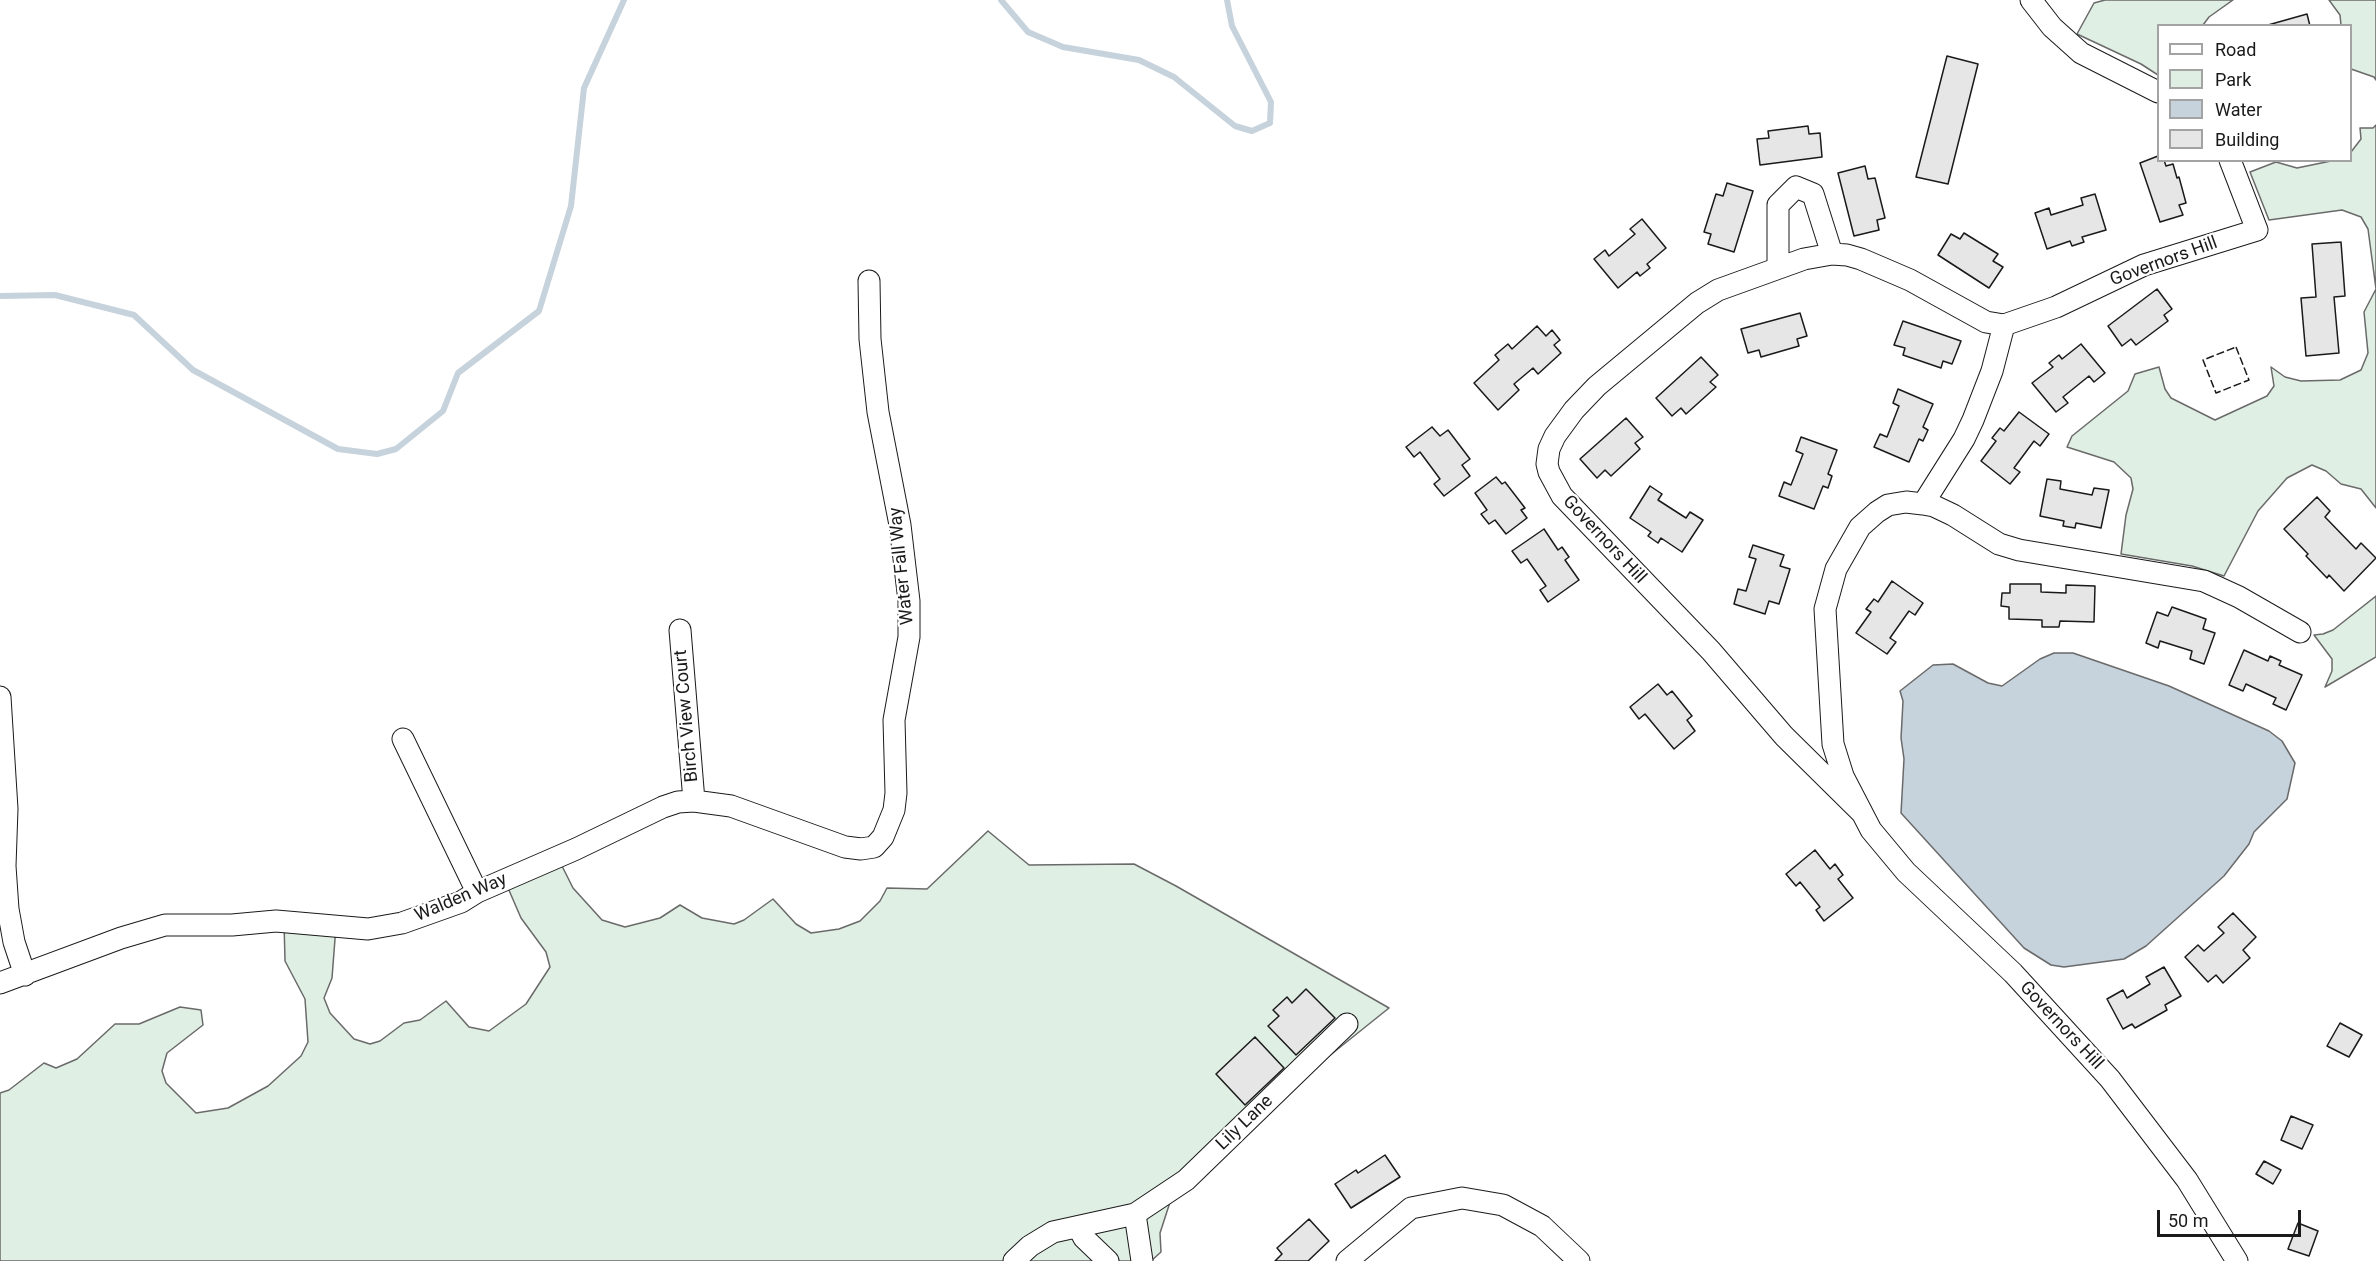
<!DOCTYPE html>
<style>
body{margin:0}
#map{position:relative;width:2376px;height:1261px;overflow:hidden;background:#fff;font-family:Roboto,sans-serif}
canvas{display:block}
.legend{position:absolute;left:2157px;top:24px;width:195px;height:138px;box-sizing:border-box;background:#fff;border:2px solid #a3a3a3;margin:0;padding:8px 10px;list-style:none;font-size:18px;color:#1a1a1a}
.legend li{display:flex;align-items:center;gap:12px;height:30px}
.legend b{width:30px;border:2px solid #a3a3a3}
.scale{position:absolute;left:2157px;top:1210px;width:144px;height:27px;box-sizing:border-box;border:3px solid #1a1a1a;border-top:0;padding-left:8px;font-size:18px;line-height:21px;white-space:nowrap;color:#1a1a1a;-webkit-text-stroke:4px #fff;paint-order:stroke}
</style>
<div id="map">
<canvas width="2376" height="1261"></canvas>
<ul class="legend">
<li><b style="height:8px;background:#fff"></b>Road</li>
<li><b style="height:16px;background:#e0efe3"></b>Park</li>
<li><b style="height:16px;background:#c6d2dc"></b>Water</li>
<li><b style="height:16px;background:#e6e6e6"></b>Building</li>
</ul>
<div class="scale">50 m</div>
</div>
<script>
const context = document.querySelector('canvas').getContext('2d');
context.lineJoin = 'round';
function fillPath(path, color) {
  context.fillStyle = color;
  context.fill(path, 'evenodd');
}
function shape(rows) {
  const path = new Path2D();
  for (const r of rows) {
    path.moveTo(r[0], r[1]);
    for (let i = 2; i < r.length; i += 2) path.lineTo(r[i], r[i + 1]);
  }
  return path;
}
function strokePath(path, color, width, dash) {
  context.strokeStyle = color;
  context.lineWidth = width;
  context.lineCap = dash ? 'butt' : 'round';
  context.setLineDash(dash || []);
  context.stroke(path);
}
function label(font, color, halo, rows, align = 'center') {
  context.font = font + ' Roboto,sans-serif';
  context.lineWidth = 4.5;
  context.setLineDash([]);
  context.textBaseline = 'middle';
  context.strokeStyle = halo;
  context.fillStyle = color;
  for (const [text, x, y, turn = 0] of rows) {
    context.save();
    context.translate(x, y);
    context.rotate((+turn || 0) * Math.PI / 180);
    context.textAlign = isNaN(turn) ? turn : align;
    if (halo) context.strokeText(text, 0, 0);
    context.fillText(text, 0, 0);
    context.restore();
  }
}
const green = shape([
 [2105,0,2233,0,2209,17,2203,25,2158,26,2158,75,2141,64,2077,34,2094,3,2105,0],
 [2329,0,2376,0,2376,80,2374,77,2351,69,2350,26,2341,25,2340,15,2329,0],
 [2376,125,2376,508,2361,489,2341,484,2326,471,2312,465,2287,478,2258,511,2224,576,2192,566,2121,554,2126,515,2133,489,2131,478,2114,462,2067,447,2072,436,2128,391,2135,374,2159,367,2165,389,2171,398,2215,420,2267,396,2274,386,2271,367,2285,377,2301,381,2340,380,2361,370,2368,353,2364,312,2376,289,2368,229,2361,217,2342,210,2269,220,2250,172,2276,162,2297,168,2331,161,2350,160,2351,152,2361,139,2360,128,2373,128,2376,125],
 [2376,596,2376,657,2325,687,2332,671,2332,659,2314,635,2323,634,2333,630,2376,596],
 [988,831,1029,865,1134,864,1176,886,1389,1008,1213,1149,1174,1190,1160,1233,1161,1252,1151,1261,0,1261,0,1093,9,1090,44,1063,56,1068,77,1059,115,1024,139,1024,180,1007,201,1010,203,1025,167,1053,162,1071,166,1083,196,1113,228,1108,268,1086,301,1056,308,1042,305,999,285,961,284,921,336,926,332,978,324,998,330,1013,354,1039,370,1044,380,1041,404,1023,420,1020,446,1001,469,1027,489,1031,526,1004,550,967,546,952,521,918,505,881,559,860,573,888,602,920,625,927,660,918,680,905,702,918,734,924,744,920,773,899,796,924,811,933,839,929,860,921,880,901,887,888,927,889,988,831]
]);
const water = shape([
 [2054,653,2073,653,2169,686,2269,731,2282,741,2295,763,2287,799,2254,832,2249,844,2224,876,2146,946,2124,959,2064,967,2051,965,2024,948,1901,813,1904,759,1901,738,1903,701,1900,691,1933,665,1953,664,1988,683,2002,686,2040,659,2054,653]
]);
const stream = shape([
 [1001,0,1028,32,1063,47,1139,60,1174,77,1235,126,1252,131,1270,123,1271,102,1232,26,1227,0],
 [0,296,55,295,134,315,193,370,338,449,377,454,396,449,443,411,458,373,539,311,571,206,584,88,624,0]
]);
const building = shape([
 [2307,14,2310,26,2268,26,2268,25,2307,14],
 [1947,56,1978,64,1948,184,1916,177,1947,56],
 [1808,126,1809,134,1820,133,1822,157,1760,165,1757,139,1769,138,1768,131,1808,126],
 [2158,156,2158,160,2164,160,2166,166,2173,164,2177,178,2179,177,2186,203,2179,205,2183,215,2160,222,2140,163,2158,156],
 [1865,166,1868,179,1875,178,1885,218,1877,220,1879,230,1854,236,1838,173,1865,166],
 [1727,183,1753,191,1734,252,1708,244,1711,234,1704,232,1716,194,1723,196,1727,183],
 [2095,194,2106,230,2082,237,2084,242,2072,246,2070,241,2047,249,2035,213,2049,208,2051,215,2083,205,2081,198,2095,194],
 [1642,219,1666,248,1647,264,1650,268,1640,276,1637,272,1618,288,1594,259,1605,250,1609,256,1635,234,1630,229,1642,219],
 [1964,233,1998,254,1993,261,2003,267,1989,288,1938,255,1951,234,1960,239,1964,233],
 [2341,242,2345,296,2334,297,2339,353,2306,356,2301,298,2316,297,2312,244,2341,242],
 [2157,289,2172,309,2164,315,2168,321,2136,345,2131,339,2122,346,2108,326,2157,289],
 [1800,313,1807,336,1797,339,1799,346,1761,357,1759,350,1748,353,1741,329,1800,313],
 [1903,321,1961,341,1952,364,1943,361,1941,368,1903,355,1905,348,1894,345,1903,321],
 [1537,326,1546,336,1552,330,1560,340,1554,345,1561,353,1538,374,1533,368,1514,384,1519,390,1498,410,1474,383,1499,360,1495,355,1508,344,1512,349,1537,326],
 [2081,344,2105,373,2094,382,2089,376,2063,397,2068,403,2056,412,2032,383,2053,367,2049,363,2059,355,2062,359,2081,344],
 [1701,357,1718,375,1710,382,1716,387,1686,414,1681,408,1672,416,1656,398,1701,357],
 [1898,389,1933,404,1923,427,1928,430,1923,441,1919,439,1909,462,1874,447,1880,434,1887,437,1899,406,1893,403,1898,389],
 [2019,412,2049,434,2040,446,2034,441,2014,468,2020,472,2010,484,1981,461,1996,441,1992,438,2000,428,2004,431,2019,412],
 [1626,418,1643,437,1635,443,1640,449,1611,476,1605,470,1597,478,1580,459,1626,418],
 [1432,427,1440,436,1448,430,1470,459,1462,465,1470,476,1444,496,1434,484,1440,479,1420,452,1414,457,1406,447,1432,427],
 [1801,437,1837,450,1828,474,1832,476,1828,488,1823,486,1814,509,1779,496,1784,482,1791,485,1803,454,1796,451,1801,437],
 [1496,477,1502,484,1505,482,1525,508,1521,510,1527,518,1506,534,1495,520,1489,524,1481,514,1487,510,1475,493,1496,477],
 [2047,479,2061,481,2060,489,2092,495,2094,488,2109,490,2101,528,2076,523,2075,528,2063,526,2064,521,2040,516,2047,479],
 [1650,486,1662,494,1658,500,1686,518,1690,512,1703,520,1682,552,1661,538,1658,543,1648,536,1651,532,1630,518,1650,486],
 [2317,497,2330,511,2325,517,2356,549,2361,543,2376,558,2344,591,2329,575,2327,578,2306,556,2308,554,2284,529,2317,497],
 [1544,529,1558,550,1562,547,1569,557,1565,560,1579,580,1548,602,1540,590,1546,586,1527,559,1521,563,1512,551,1544,529],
 [1753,545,1784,555,1780,566,1790,569,1779,604,1769,601,1765,614,1734,604,1738,589,1746,591,1756,559,1749,557,1753,545],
 [1892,581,1923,603,1915,615,1909,611,1890,638,1896,642,1887,654,1856,633,1871,612,1866,609,1874,599,1878,602,1892,581],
 [2010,584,2041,584,2041,592,2066,593,2066,585,2095,586,2094,622,2060,621,2059,627,2042,627,2042,620,2009,619,2009,607,2001,606,2002,593,2010,593,2010,584],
 [2172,607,2206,619,2203,629,2215,633,2204,664,2190,659,2192,651,2160,641,2158,648,2146,643,2157,612,2168,616,2172,607],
 [2244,650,2268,661,2270,656,2281,661,2279,665,2302,675,2286,710,2273,704,2276,698,2246,684,2243,691,2229,685,2244,650],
 [1658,684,1667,695,1672,691,1692,716,1687,720,1695,731,1674,749,1645,714,1639,719,1630,707,1658,684],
 [1815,850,1830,869,1835,864,1843,875,1838,879,1853,898,1824,921,1816,910,1820,907,1800,882,1796,886,1786,874,1815,850],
 [2233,913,2256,937,2243,950,2250,958,2223,983,2216,975,2208,982,2185,957,2198,945,2204,951,2224,933,2218,927,2233,913],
 [2164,967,2181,996,2165,1005,2167,1010,2135,1028,2132,1024,2123,1029,2107,999,2123,990,2127,998,2150,984,2146,977,2164,967],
 [1306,989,1335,1018,1296,1055,1268,1026,1279,1016,1273,1010,1287,997,1292,1003,1306,989],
 [2340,1023,2362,1035,2349,1057,2327,1046,2340,1023],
 [1255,1037,1284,1068,1245,1105,1216,1074,1255,1037],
 [2291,1116,2313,1125,2302,1149,2281,1140,2291,1116],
 [1385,1155,1400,1177,1351,1208,1335,1184,1356,1170,1358,1173,1385,1155],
 [2264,1161,2281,1170,2273,1184,2256,1174,2264,1161],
 [1309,1219,1329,1241,1308,1261,1275,1261,1282,1254,1277,1248,1309,1219],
 [2298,1223,2318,1231,2309,1256,2288,1249,2298,1223]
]);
const minor = shape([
 [2031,0,2052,27,2081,53,2158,92],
 [1778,267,1778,205,1796,187,1813,194,1832,254],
 [2004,325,1992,371,1973,420,1964,439,1923,504,1906,502,1888,505,1877,512,1860,527,1836,569,1825,609,1833,744,1843,776,1871,830,1906,872,2013,973,2110,1079,2187,1180,2237,1261],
 [1923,504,1934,506,1953,515,1999,544,2019,550,2204,581,2239,597,2300,632],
 [680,630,694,801],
 [0,697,7,809,5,866,8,909,14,942,25,975],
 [403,739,477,892],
 [1861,812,1784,736,1711,651,1562,496,1549,472,1547,464,1549,449,1555,436,1574,410,1597,386,1697,303,1718,290,1804,259,1832,254,1847,255,1861,259,1910,280,1986,322,2004,325,2056,307,2144,265,2257,230,2230,160],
 [0,983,121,938,165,925,232,925,276,921,368,929,402,923,461,902,477,892,576,849,663,807,678,802,694,801,731,806,845,847,861,849,874,847,883,837,894,810,896,793,894,720,909,637,909,601,900,525,878,412,870,339,869,281],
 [1135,1214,1142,1261],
 [1078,1227,1084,1238,1108,1261],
 [1014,1261,1030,1246,1053,1232,1135,1214,1186,1180,1347,1024],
 [1347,1261,1411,1208,1462,1198,1503,1205,1542,1226,1579,1261]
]);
const fence = shape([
 [2236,347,2249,380,2216,393,2203,360,2236,347]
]);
const streetNames = [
 ["Governors Hill",2164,262,-20],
 ["Governors Hill",1604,540,47],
 ["Water Fall Way",902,566,-96],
 ["Birch View Court",687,716,-95],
 ["Walden Way",461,898,-23],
 ["Governors Hill",2061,1026,47],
 ["Lily Lane",1245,1123,-44]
];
fillPath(green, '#e0efe3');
strokePath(green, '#6a6a6a', 1.5);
fillPath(water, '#c6d2dc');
strokePath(water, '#6a6a6a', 1.5);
strokePath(stream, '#c6d2dc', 6);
fillPath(building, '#e6e6e6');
strokePath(building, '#1a1a1a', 1.5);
strokePath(minor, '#1a1a1a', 23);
strokePath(minor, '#fff', 21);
strokePath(fence, '#1a1a1a', 1.5, [8, 3]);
label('18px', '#1a1a1a', '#fff', streetNames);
</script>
